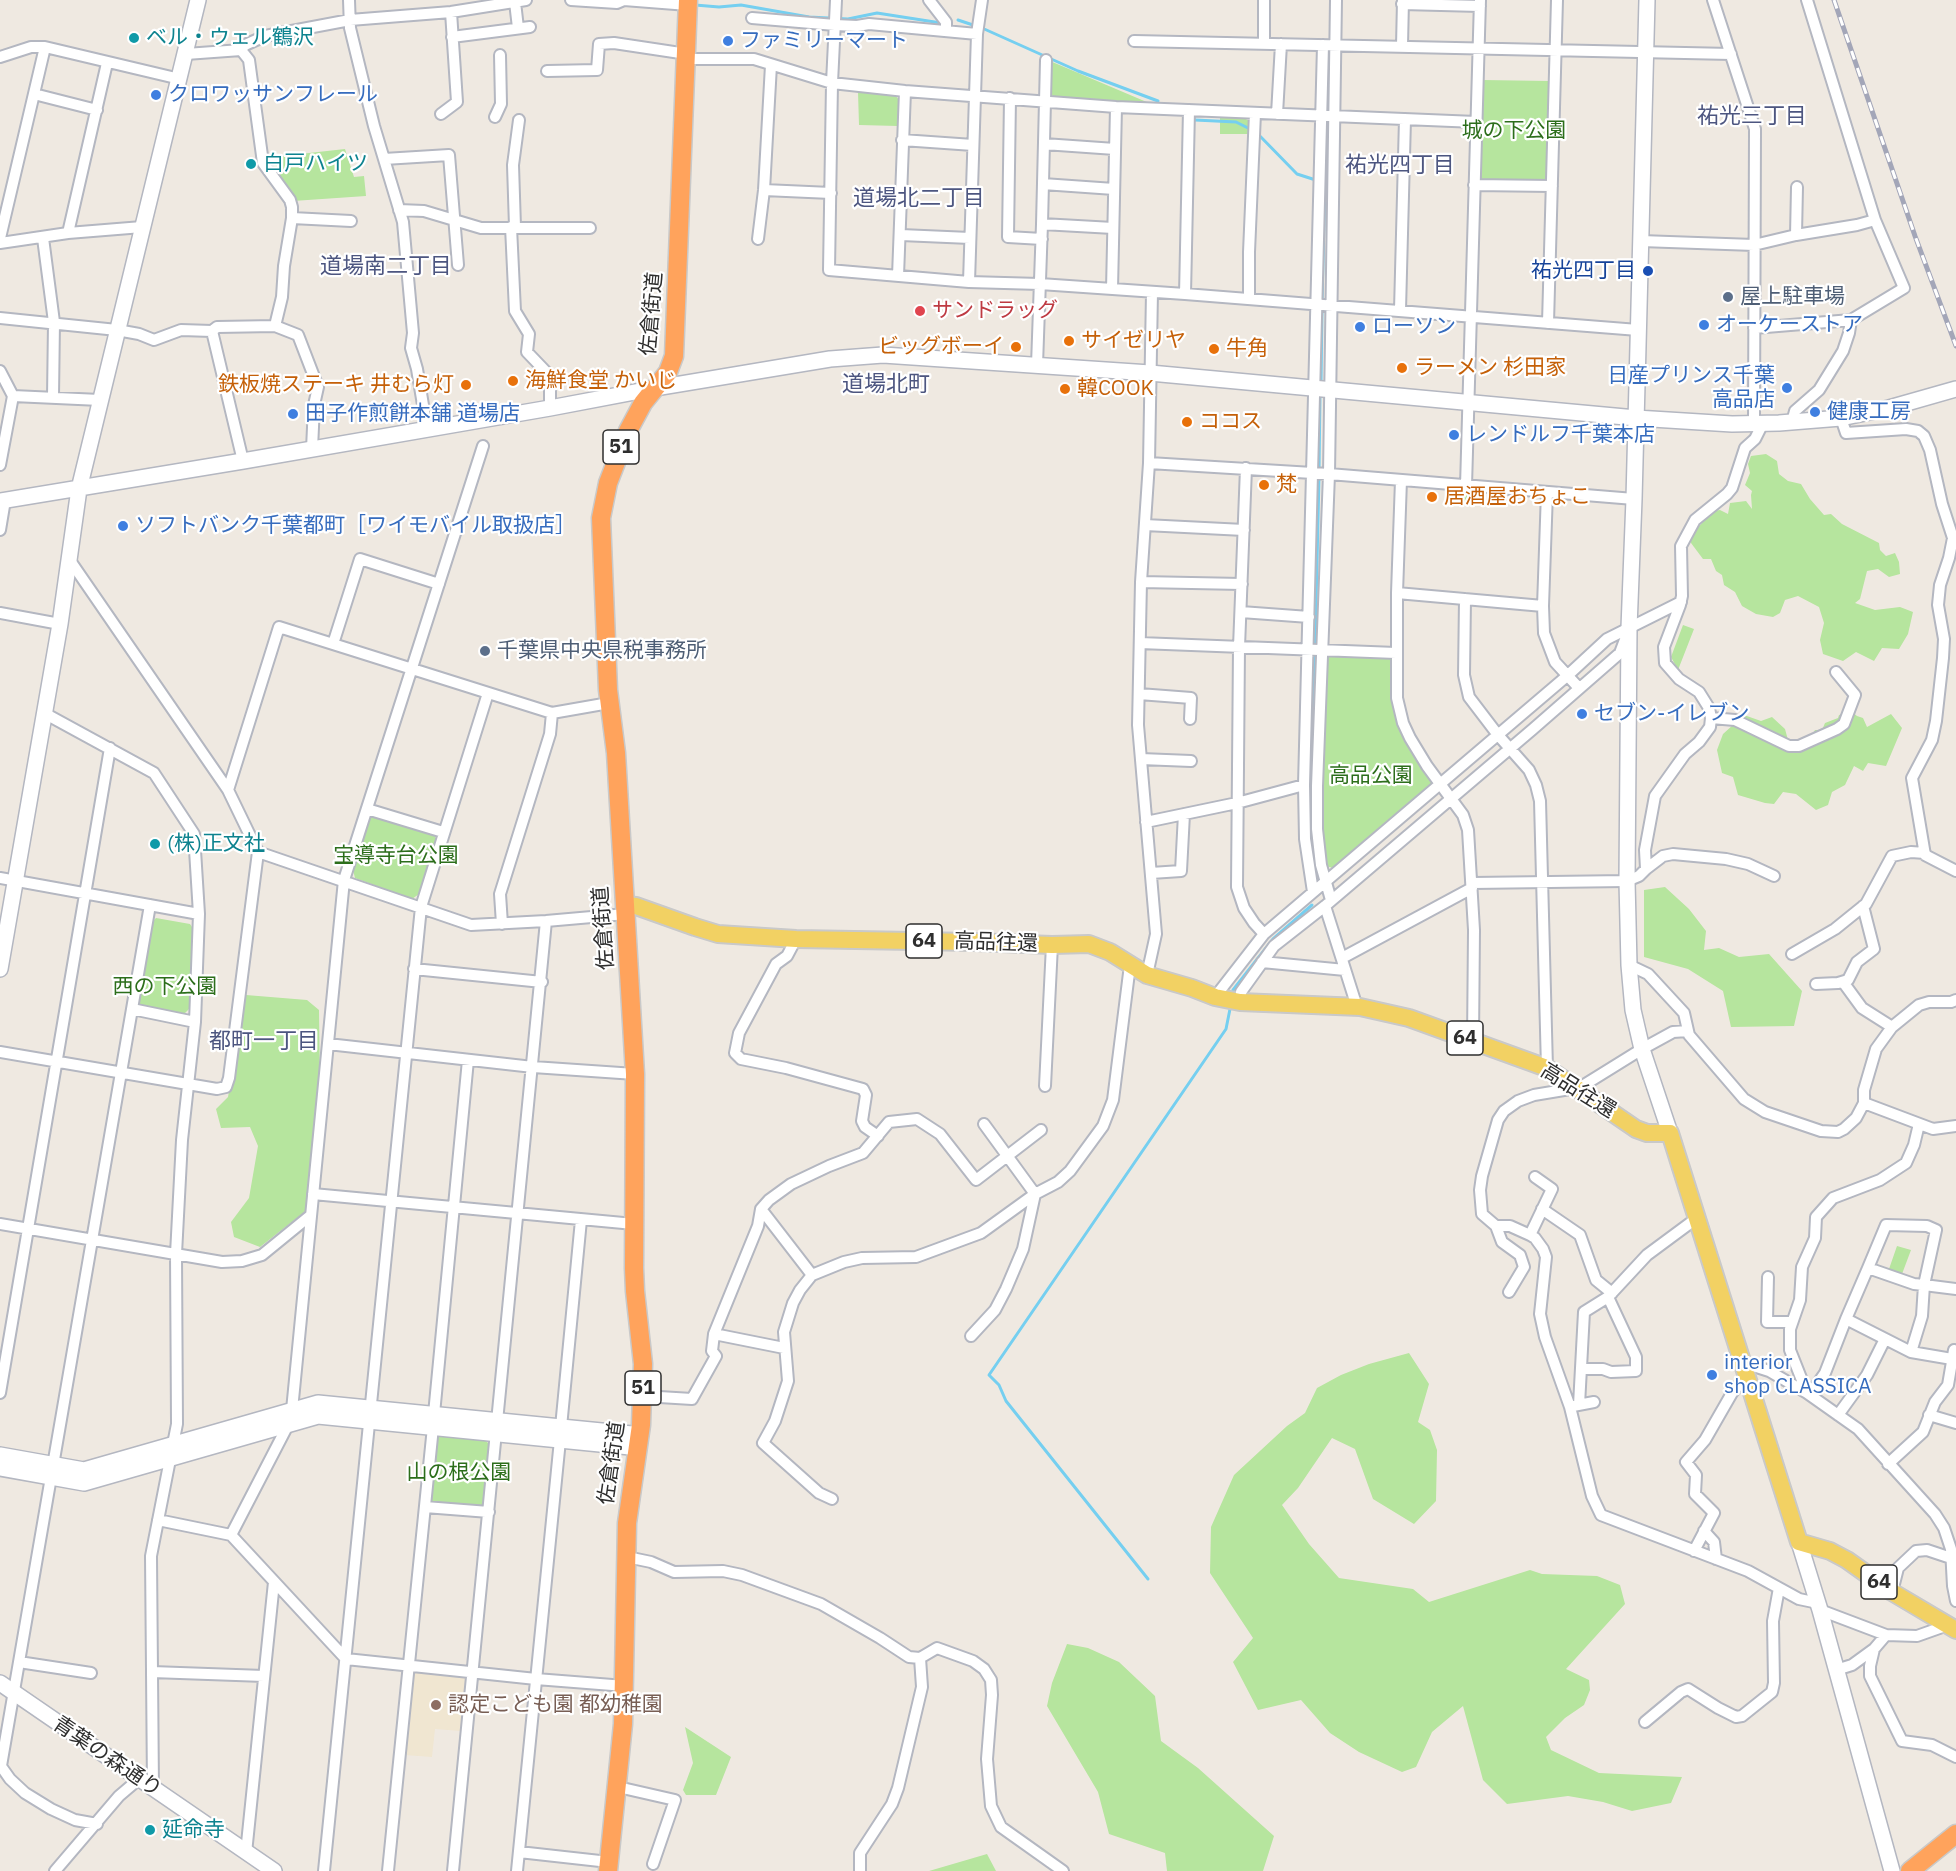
<!DOCTYPE html>
<meta charset="utf-8">
<style>
body{margin:0}
canvas{display:block;background:#efe9e1}
</style>
<canvas width="1956" height="1871"></canvas>
<script>
const context = document.querySelector('canvas').getContext('2d');
context.lineJoin = 'round';
function fillPath(path, color) {
  context.fillStyle = color;
  context.fill(path, 'evenodd');
}
function shape(rows) {
  const path = new Path2D();
  for (const r of rows) {
    path.moveTo(r[0], r[1]);
    for (let i = 2; i < r.length; i += 2) path.lineTo(r[i], r[i + 1]);
  }
  return path;
}
function strokePath(path, color, width, dash) {
  context.strokeStyle = color;
  context.lineWidth = width;
  context.lineCap = dash ? 'butt' : 'round';
  context.setLineDash(dash || []);
  context.stroke(path);
}
function label(font, color, halo, rows, align = 'center') {
  context.font = font + ' "IBM Plex Sans","Noto Sans JP",sans-serif';
  context.lineWidth = 4.5;
  context.setLineDash([]);
  context.textBaseline = 'middle';
  context.strokeStyle = halo;
  context.fillStyle = color;
  for (const [text, x, y, turn = 0] of rows) {
    context.save();
    context.translate(x, y);
    context.rotate((+turn || 0) * Math.PI / 180);
    context.textAlign = isNaN(turn) ? turn : align;
    if (halo) context.strokeText(text, 0, 0);
    context.fillText(text, 0, 0);
    context.restore();
  }
}
const education = shape([
 [417,1670,461,1674,467,1680,461,1731,435,1729,432,1757,404,1755,412,1675]
]);
const green = shape([
 [1050,61,1149,103,1053,97,1050,91],
 [1482,80,1550,81,1547,182,1478,181],
 [858,92,894,94,900,101,898,126,859,125],
 [1220,117,1243,118,1248,120,1248,134,1220,134],
 [345,149,354,177,364,176,366,196,293,201,264,158],
 [1766,454,1777,461,1779,474,1788,481,1801,484,1810,499,1824,515,1831,514,1842,524,1879,543,1880,550,1886,556,1895,553,1899,562,1900,574,1889,577,1878,569,1867,571,1860,599,1855,603,1875,610,1900,607,1913,612,1908,634,1899,649,1882,648,1874,661,1856,652,1843,661,1823,654,1820,640,1824,623,1819,607,1798,596,1785,600,1780,613,1773,617,1756,614,1742,606,1735,592,1724,585,1722,575,1716,571,1711,559,1703,559,1691,543,1690,536,1713,511,1720,510,1728,514,1730,503,1746,501,1752,509,1751,495,1752,491,1745,485,1750,473,1748,464,1751,456],
 [1449,491,1478,493,1477,505,1448,503],
 [1683,625,1694,629,1678,670,1671,657],
 [1326,654,1392,657,1393,699,1435,783,1336,869,1326,866,1322,829],
 [1851,711,1857,716,1863,718,1867,727,1891,714,1902,728,1886,766,1868,763,1863,771,1854,766,1845,785,1832,792,1828,805,1816,810,1796,794,1783,792,1774,804,1765,803,1738,795,1733,777,1722,773,1717,750,1723,734,1744,715,1761,721,1772,717,1785,729,1788,740,1797,742,1810,738,1815,730,1822,730,1825,723,1838,718,1839,715],
 [375,813,433,833,437,840,419,894,412,899,355,878,353,870,369,817],
 [1665,887,1689,909,1706,931,1704,950,1719,948,1739,957,1769,954,1802,991,1794,1026,1731,1027,1723,991,1688,969,1644,957,1644,890],
 [156,918,190,924,194,930,189,1009,183,1015,140,1008,137,1002,151,923],
 [246,995,307,1000,319,1010,320,1083,307,1210,260,1247,234,1237,231,1222,249,1198,258,1146,250,1127,221,1128,216,1109,228,1097],
 [1897,1246,1911,1250,1902,1274,1889,1269],
 [1409,1353,1429,1384,1418,1422,1430,1430,1437,1450,1436,1501,1414,1524,1373,1499,1355,1449,1332,1438,1298,1488,1282,1505,1309,1544,1339,1578,1413,1589,1429,1602,1530,1570,1542,1574,1597,1576,1620,1585,1625,1604,1566,1669,1589,1680,1590,1690,1584,1705,1565,1718,1546,1737,1551,1750,1599,1773,1682,1777,1671,1803,1632,1811,1603,1802,1568,1796,1507,1804,1483,1780,1463,1706,1432,1732,1416,1767,1402,1772,1359,1752,1330,1733,1301,1700,1258,1710,1233,1662,1253,1638,1210,1573,1211,1527,1234,1475,1287,1426,1305,1413,1317,1388,1341,1375,1369,1364],
 [440,1435,485,1440,489,1444,484,1507,431,1505,428,1501,434,1441],
 [1067,1644,1088,1648,1119,1662,1155,1696,1161,1741,1198,1768,1274,1836,1263,1871,1167,1871,1165,1853,1109,1834,1098,1792,1047,1706,1052,1683],
 [685,1727,731,1757,716,1795,686,1795,683,1790,693,1763],
 [987,1854,996,1871,929,1871]
]);
const stream = shape([
 [695,5,719,7,741,5,809,17,848,19,877,13,941,23],
 [958,20,973,25],
 [982,28,1078,71,1158,101],
 [1195,120,1236,122,1250,129],
 [1256,132,1297,174,1325,183,1322,302],
 [1321,383,1322,309],
 [1319,470,1320,393],
 [1315,647,1319,477],
 [1315,654,1310,820,1312,842,1318,879],
 [1232,995,1233,990,1273,939,1312,905],
 [1148,1579,1006,1401,999,1385,989,1375,1226,1029,1231,1004]
]);
const street = shape([
 [349,0,350,28,374,126,403,222,413,333,411,348,417,369,427,429],
 [571,0,617,3,624,0,688,5],
 [836,0,832,83,829,270,969,282,1040,284,1185,294,1638,330],
 [929,0,946,22,946,30],
 [1264,0,1264,44],
 [1713,0,1755,129,1754,423],
 [1807,0,1875,220],
 [515,2,518,28],
 [1402,4,1480,6],
 [752,18,835,25,857,26,869,24,977,34],
 [452,37,530,27],
 [1134,41,1731,54],
 [1402,46,1403,0],
 [241,50,249,60,263,163,290,200,292,207,292,218,284,266,282,297,275,326],
 [186,54,241,50,245,45,265,36,350,20,451,12,526,0],
 [0,57,31,47,45,47,180,79],
 [686,59,754,59,832,83,905,91,1116,107,1476,122],
 [547,71,597,70,599,44,614,43,687,54],
 [34,94,97,110],
 [1010,98,1008,237,1042,239],
 [441,114,457,102,451,12],
 [1277,114,1281,44],
 [495,117,501,104,500,55],
 [902,140,973,145],
 [1044,144,1115,149],
 [384,159,449,155,458,265],
 [1043,184,1114,189],
 [1474,185,1552,186],
 [764,190,831,193],
 [399,210,424,211,481,228,590,228],
 [292,218,351,221],
 [1042,224,1113,228],
 [511,227,515,311,529,334,527,352,550,376,550,408],
 [515,227,513,165,519,120],
 [68,233,107,63],
 [901,235,970,238],
 [1796,235,1797,187],
 [0,238,45,47],
 [43,238,54,322,53,397],
 [758,239,764,190,771,65],
 [1641,241,1754,245,1796,235,1857,225,1875,220,1904,288,1851,320,1754,328],
 [0,243,68,233,142,227],
 [898,276,905,91],
 [969,282,977,34,982,0],
 [1112,289,1116,107],
 [1185,294,1189,110],
 [1249,299,1249,252,1255,113],
 [1400,310,1405,119],
 [0,318,117,330,139,334,154,340,181,330,212,331,217,327,275,326,298,335,318,387,314,405,312,449],
 [1548,323,1557,0],
 [212,331,243,461],
 [1037,365,1042,224,1046,60],
 [0,371,13,396,0,465],
 [13,396,100,400],
 [1841,418,1846,433,1906,429,1918,431,1924,436,1930,450,1942,504,1953,538,1949,558,1940,585,1938,605,1944,639,1943,658,1936,721,1932,740,1912,778,1925,855,1956,871],
 [1792,422,1795,411,1819,390,1843,351,1849,333,1851,320],
 [1149,463,1329,474,1634,499],
 [1246,468,1239,647,1237,887,1244,908,1254,923,1264,934],
 [1401,480,1397,593,1397,698,1403,723,1410,738,1427,766,1463,815,1468,830,1474,930,1473,1041],
 [1466,486,1480,0],
 [1547,492,1543,606,1544,633,1555,662,1579,688],
 [1145,525,1244,530],
 [0,530,5,500],
 [1141,582,1242,584],
 [1397,593,1543,606],
 [1465,599,1464,675,1469,697,1498,735,1529,770,1536,785,1540,801,1547,1068],
 [1241,612,1309,617],
 [0,613,60,624],
 [1140,643,1396,653],
 [333,644,360,559,439,584],
 [1139,694,1191,698,1190,719],
 [44,713,154,773,194,834,199,914,195,1022,182,1140,176,1254,177,1424,151,1556,153,1788],
 [1711,718,1735,720,1789,746,1799,746,1837,729,1844,724,1855,695,1836,672],
 [1141,759,1191,761],
 [228,790,279,627,552,713,609,703],
 [367,809,443,832],
 [1146,822,1237,803,1304,785],
 [258,852,471,925,546,921,626,914],
 [1646,869,1663,856,1673,854,1726,859,1748,864,1774,876],
 [1151,873,1181,871,1184,814],
 [0,878,199,914],
 [1472,883,1627,881,1639,876,1646,869,1645,850,1655,796,1685,754,1699,742,1710,727,1711,718,1709,708,1699,692,1679,679,1665,663,1664,647,1680,605,1682,596,1681,546,1695,520,1727,494,1732,488,1745,448,1755,439,1763,423],
 [1313,892,1305,839,1304,785,1323,45],
 [1331,900,1321,865,1317,829,1317,786,1329,474,1336,0],
 [1325,906,1357,1007],
 [502,924,500,894,550,734,552,713],
 [796,939,787,956,776,964,739,1033,735,1053,741,1059,786,1068,863,1089,866,1095,862,1121,865,1127,878,1136],
 [1792,954,1835,929,1866,904,1892,856,1911,852,1925,853],
 [1342,958,1472,888],
 [1262,962,1345,970],
 [1629,965,1648,974,1684,1013,1689,1035,1744,1099,1765,1112,1821,1131,1838,1132,1844,1129,1856,1118,1864,1103,1864,1090,1876,1049,1892,1027,1919,1005,1929,1002,1951,1002,1956,1000],
 [414,969,542,982],
 [1147,975,1156,934,1138,725,1141,582,1149,463,1152,292],
 [1843,982,1862,1008,1892,1027],
 [1816,984,1838,983,1848,980,1857,962,1874,949,1863,906],
 [1215,997,1264,934,1567,676,1607,639,1681,602],
 [1240,1002,1241,992,1274,946,1325,906,1533,729,1620,653,1626,637],
 [132,1009,195,1022],
 [1688,1031,1673,1032,1642,1049,1584,1085,1576,1088,1534,1095,1518,1101,1504,1111,1498,1120,1482,1176,1480,1190,1482,1214,1496,1226,1510,1226,1530,1235,1535,1238,1543,1249,1546,1257,1540,1314,1545,1337,1570,1407,1592,1496,1601,1515,1748,1571,1799,1599,1818,1603],
 [328,1044,533,1067,635,1074],
 [0,1052,217,1089,226,1087,229,1078,258,852,228,790,69,559],
 [1045,1086,1052,945],
 [1864,1103,1933,1129,1956,1126],
 [313,1194,634,1224],
 [761,1209,812,1275],
 [1542,1209,1580,1235,1596,1280,1612,1293],
 [0,1224,222,1262,242,1261,262,1255,311,1215],
 [1496,1226,1502,1242,1520,1255,1524,1267,1509,1292],
 [1530,1235,1552,1189,1535,1177],
 [1768,1277,1767,1322,1792,1322],
 [1846,1319,1911,1352,1952,1359],
 [714,1334,784,1348],
 [971,1336,995,1310,1006,1289,1023,1249,1035,1194,984,1124],
 [1911,1352,1922,1316,1924,1285,1956,1289],
 [1741,1362,1769,1371,1807,1393,1858,1429,1935,1514,1944,1528,1951,1549,1953,1586,1956,1601],
 [1581,1369,1603,1369,1611,1372,1636,1371,1636,1357,1608,1297],
 [0,1393,110,748],
 [1807,1393,1816,1386,1825,1373,1846,1319,1868,1268,1886,1225,1927,1226,1936,1230,1924,1285,1914,1284,1868,1268],
 [1807,1393,1790,1350,1790,1329,1800,1300,1802,1267,1815,1238,1816,1217,1833,1198,1880,1180,1906,1163,1914,1145,1919,1124],
 [643,1396,692,1399,716,1356,712,1351,714,1334,758,1226,761,1209,769,1200,791,1184,829,1166,863,1153,889,1122,917,1119,940,1134,976,1180,1041,1130],
 [1579,1405,1584,1312,1608,1297,1647,1255,1697,1218],
 [1573,1406,1594,1402],
 [292,1410,344,880,483,446],
 [434,1414,468,1060],
 [1838,1415,1867,1375,1885,1339],
 [1929,1415,1956,1423],
 [561,1427,581,1220],
 [1888,1464,1923,1432,1935,1402,1948,1385,1954,1350],
 [832,1499,819,1493,763,1443,775,1421,788,1381,784,1332,793,1303,800,1290,812,1275,844,1262,862,1258,916,1257,981,1233,1035,1194,1058,1182,1070,1171,1103,1126,1113,1100,1130,965],
 [425,1507,489,1512],
 [158,1520,231,1535,346,1659,536,1679,625,1686],
 [1704,1531,1714,1542,1716,1559],
 [231,1535,288,1425],
 [1694,1551,1714,1513,1695,1494,1696,1475,1686,1462,1705,1440,1732,1393,1746,1377],
 [627,1557,651,1562,674,1572,723,1571,742,1575,821,1604,880,1638,909,1657,920,1658,937,1648,973,1661,984,1669,991,1680,992,1695,987,1759,991,1806,1001,1827,1063,1871],
 [1892,1592,1898,1568,1916,1551,1927,1550,1951,1558],
 [1820,1610,1886,1635,1917,1636,1948,1625],
 [1874,1649,1870,1666,1870,1676,1902,1741,1932,1745,1956,1757],
 [19,1662,91,1673],
 [1836,1670,1852,1665,1874,1649,1886,1635],
 [152,1672,264,1676],
 [1645,1722,1681,1692,1688,1689,1718,1708,1736,1717,1742,1716,1772,1692,1774,1683,1773,1621,1779,1588],
 [0,1765,10,1779,25,1793,51,1809,75,1820,97,1824],
 [1,1766,150,905],
 [618,1787,675,1800,653,1864],
 [519,1852,609,1862],
 [246,1853,274,1582],
 [55,1871,119,1796,139,1779],
 [324,1871,421,907,488,693],
 [388,1871,433,1427],
 [453,1871,546,921],
 [517,1871,560,1440],
 [860,1871,860,1853,892,1804,898,1788,922,1687,920,1658]
]);
const secondary = shape([
 [1647,0,1634,499,1629,628,1627,881,1629,965,1633,1010,1642,1049,1670,1133],
 [0,501,243,461,550,408,656,388,830,359,883,355,1150,373,1636,418,1732,424,1779,423,1841,418,1889,408,1956,389],
 [0,969,60,624,79,489,198,0],
 [0,1455,84,1470,318,1403,632,1434,639,1440,630,1447,318,1416,84,1483,0,1468],
 [1799,1542,1820,1610,1892,1871],
 [0,1683,274,1871]
]);
const primary = shape([
 [626,905,636,906,695,927,718,934,796,939,973,942,1052,945,1089,944,1110,952,1147,975,1192,988,1215,997,1240,1002,1360,1007,1409,1018,1547,1068,1636,1129,1647,1133,1670,1133,1799,1542,1830,1551,1847,1560,1892,1592,1956,1630]
]);
const highway = shape([
 [608,1871,623,1724,627,1523,641,1425,643,1364,635,1291,634,1268,635,1074,616,753,608,690,601,518,608,483,628,431,643,403,668,372,674,356,688,0],
 [1910,1871,1956,1834]
]);
const rail = shape([
 [1834,0,1915,236,1956,346]
]);
const markers = [
 [134,38,6,"#0f9aa8"],
 [728,41,6,"#3f7fe0"],
 [156,95,6,"#3f7fe0"],
 [251,164,6,"#0f9aa8"],
 [1648,271,6,"#1a4fb4"],
 [1728,297,6,"#5c6f8a"],
 [920,311,6,"#e0444e"],
 [1704,325,6,"#3f7fe0"],
 [1360,327,6,"#3f7fe0"],
 [1069,341,6,"#e8710a"],
 [1016,347,6,"#e8710a"],
 [1214,349,6,"#e8710a"],
 [1402,368,6,"#e8710a"],
 [513,381,6,"#e8710a"],
 [466,385,6,"#e8710a"],
 [1787,388,6,"#3f7fe0"],
 [1065,389,6,"#e8710a"],
 [1815,412,6,"#3f7fe0"],
 [293,414,6,"#3f7fe0"],
 [1187,422,6,"#e8710a"],
 [1454,435,6,"#3f7fe0"],
 [1264,485,6,"#e8710a"],
 [1432,497,6,"#e8710a"],
 [123,526,6,"#3f7fe0"],
 [485,651,6,"#5c6f8a"],
 [1582,714,6,"#3f7fe0"],
 [155,844,6,"#0f9aa8"],
 [1712,1375,6,"#3f7fe0"],
 [436,1705,6,"#8d6e63"],
 [150,1830,6,"#0f9aa8"]
];
const shields = [
 [621,447,36],
 [924,941,36],
 [1465,1038,36],
 [643,1388,36],
 [1879,1582,36]
];
const shieldNames = [
 ["51",621,447],
 ["64",924,941],
 ["64",1465,1038],
 ["51",643,1388],
 ["64",1879,1582]
];
const cultureNames = [
 ["ベル・ウェル鶴沢",146,38],
 ["白戸ハイツ",263,164],
 ["(株)正文社",167,844],
 ["延命寺",162,1830]
];
const shopNames = [
 ["ファミリーマート",740,41],
 ["クロワッサンフレール",168,95],
 ["オーケーストア",1716,325],
 ["ローソン",1372,327],
 ["日産プリンス千葉",1775,376,"right"],
 ["高品店",1775,400,"right"],
 ["健康工房",1827,412],
 ["田子作煎餅本舗 道場店",305,414],
 ["レンドルフ千葉本店",1466,435],
 ["ソフトバンク千葉都町［ワイモバイル取扱店］",135,526],
 ["セブン-イレブン",1594,714],
 ["interior",1724,1363],
 ["shop CLASSICA",1724,1387]
];
const parkNames = [
 ["城の下公園",1514,131],
 ["高品公園",1371,776],
 ["宝導寺台公園",396,856],
 ["西の下公園",165,987],
 ["山の根公園",459,1473]
];
const transitNames = [
 ["祐光四丁目",1636,271]
];
const serviceNames = [
 ["屋上駐車場",1740,297],
 ["千葉県中央県税事務所",497,651]
];
const healthNames = [
 ["サンドラッグ",932,311]
];
const streetNames = [
 ["佐倉街道",652,314,-85],
 ["佐倉街道",604,928,-94],
 ["高品往還",996,943,2],
 ["高品往還",1578,1091,32],
 ["佐倉街道",612,1463,-82],
 ["青葉の森通り",107,1757,34]
];
const foodNames = [
 ["サイゼリヤ",1081,341],
 ["ビッグボーイ",1004,347,"right"],
 ["牛角",1226,349],
 ["ラーメン 杉田家",1414,368],
 ["海鮮食堂 かいじ",525,381],
 ["鉄板焼ステーキ 井むら灯",454,385,"right"],
 ["韓COOK",1077,389],
 ["ココス",1199,422],
 ["梵",1276,485],
 ["居酒屋おちょこ",1444,497]
];
const educationNames = [
 ["認定こども園 都幼稚園",448,1705]
];
const neighbourhoodNames = [
 ["祐光三丁目",1752,117],
 ["祐光四丁目",1400,166],
 ["道場北二丁目",919,199],
 ["道場南二丁目",386,267],
 ["道場北町",886,385],
 ["都町一丁目",264,1042]
];
fillPath(education, '#f0e6d1');
fillPath(green, '#b6e59e');
strokePath(stream, '#75cff0', 3);
strokePath(street, '#b4b7c1', 14);
strokePath(secondary, '#b4b7c1', 18);
strokePath(primary, '#c9c9c9', 20);
strokePath(highway, '#c9c9c9', 21);
strokePath(street, '#fff', 10);
strokePath(secondary, '#fff', 15);
strokePath(primary, '#f2d163', 16);
strokePath(highway, '#ffa35c', 18);
strokePath(rail, '#a3a6b8', 5);
strokePath(rail, '#fff', 3, [9]);
for (const [x, y, r, color] of markers) {
  const dot = new Path2D();
  dot.arc(x, y, r, 0, 2 * Math.PI);
  context.fillStyle = color;
  context.fill(dot);
  strokePath(dot, '#fff', 2);
}
for (const [x, y, w] of shields) {
  const box = new Path2D();
  box.roundRect(x - w / 2, y - 17, w, 34, 4.5);
  context.fillStyle = '#fff';
  context.fill(box);
  strokePath(box, '#2e2e2e', 1.5);
}
label('bold 20px', '#2e2e2e', null, shieldNames);
label('21px', '#0d838f', '#fff', cultureNames, 'left');
label('21px', '#366cbe', '#fff', shopNames, 'left');
label('21px', '#2c6e1b', '#fff', parkNames);
label('21px', '#164399', '#fff', transitNames, 'right');
label('21px', '#4e5e75', '#fff', serviceNames, 'left');
label('21px', '#be3a42', '#fff', healthNames, 'left');
label('21px', '#2e2e2e', '#fff', streetNames);
label('21px', '#c56008', '#fff', foodNames, 'left');
label('21px', '#785e54', '#fff', educationNames, 'left');
label('22px', '#4d5680', '#fff', neighbourhoodNames);
</script>
